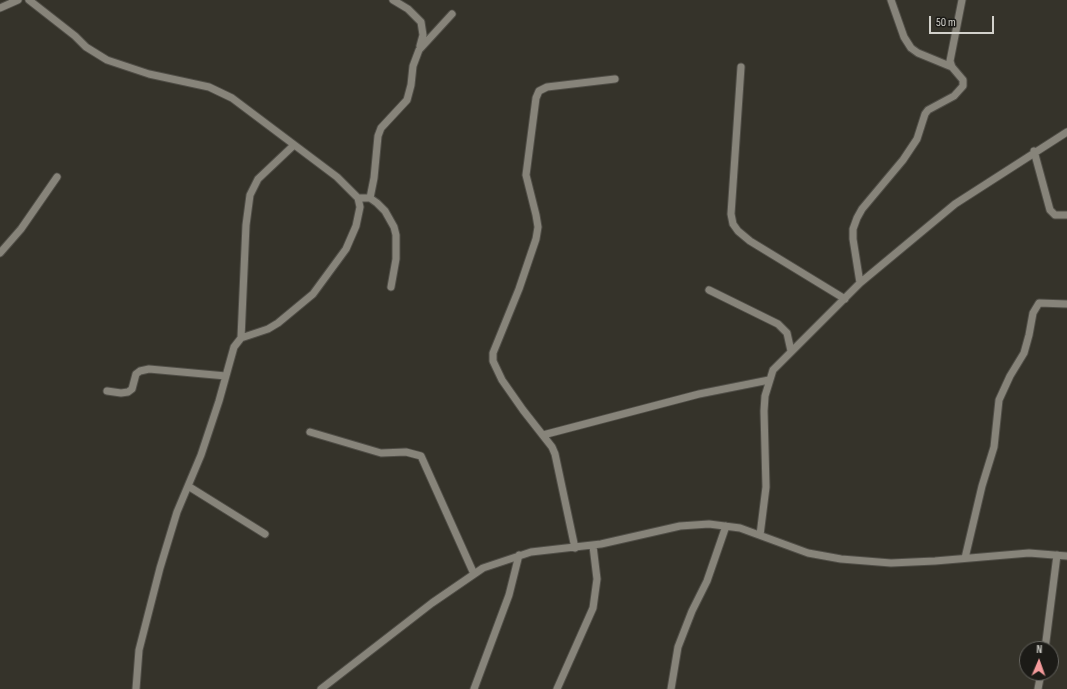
<!DOCTYPE html>
<style>
body{margin:0}
#map{position:relative;width:1067px;height:689px;overflow:hidden;background:#35332a;font-family:"Sofia Sans Condensed",sans-serif}
canvas{display:block}
.north{position:absolute;left:1019px;top:641px;width:40px;height:40px;box-sizing:border-box;background:#1c1b17;border:1px solid #65645f;border-radius:50%;rotate:2deg;font-size:11px;font-weight:700;line-height:16px;text-align:center;color:#d2d1cb}
.north::after{content:'';display:block;margin:auto;width:14px;height:18px;background:#f59b9c;clip-path:polygon(50% 0,100% 100%,50% 72%,0 100%)}
.scale{position:absolute;left:929px;top:16px;width:65px;height:18px;box-sizing:border-box;border:2px solid #d2d1cb;border-top:0;padding-left:5px;font-size:12px;line-height:14px;white-space:nowrap;color:#d2d1cb;-webkit-text-stroke:3px #1c1b17;paint-order:stroke}
</style>
<div id="map">
<canvas width="1067" height="689"></canvas>
<div class="north">N</div>
<div class="scale">50 m</div>
</div>
<script>
const context = document.querySelector('canvas').getContext('2d');
context.lineJoin = 'round';
function shape(rows) {
  const path = new Path2D();
  for (const r of rows) {
    path.moveTo(r[0], r[1]);
    for (let i = 2; i < r.length; i += 2) path.lineTo(r[i], r[i + 1]);
  }
  return path;
}
function strokePath(path, color, width, dash) {
  context.strokeStyle = color;
  context.lineWidth = width;
  context.lineCap = dash ? 'butt' : 'round';
  context.setLineDash(dash || []);
  context.stroke(path);
}
const minor = shape([
 [29,0,75,36,86,47,107,60,149,74,209,87,232,98,337,177,358,198,360,207,356,226,346,249,313,294,278,323,268,329,241,338,234,347,219,401,201,455,177,512,160,568,139,650,136,689],
 [393,0,408,9,421,22,423,35,420,46],
 [891,0,904,37,911,48,918,53,952,67],
 [0,8,18,0],
 [741,67,731,214,733,224,738,231,750,241,845,299],
 [1034,151,1050,210,1055,215,1067,215],
 [358,198,370,198,377,203,385,211,394,227,396,235,396,259,391,287],
 [370,198,374,178,378,136,381,128,407,100,411,85,413,66,419,50,452,14],
 [0,253,21,229,57,177],
 [860,283,853,239,853,229,857,218,862,209,903,160,917,139,925,114,928,110,954,96,963,86,963,80,952,67,950,61,962,0],
 [709,290,778,324,787,333,791,351],
 [241,338,246,225,250,195,258,179,294,145],
 [107,391,121,393,128,392,132,389,136,374,140,371,149,369,226,376],
 [310,432,381,453,406,452,421,456,474,574],
 [543,435,699,394,769,380],
 [188,486,265,534],
 [760,535,766,487,764,411,765,396,773,370,860,283,955,204,1067,132],
 [575,548,555,454,552,447,523,410,502,380,493,361,493,353,519,289,536,239,538,227,536,215,526,175,536,98,539,91,547,87,615,79],
 [965,558,982,486,994,447,999,400,1010,376,1024,353,1029,335,1033,313,1039,303,1067,304],
 [1045,649,1057,555],
 [321,689,432,603,483,568,531,552,601,544,680,526,709,524,740,528,808,553,841,559,891,563,935,561,1029,553,1067,556],
 [474,689,509,595,519,555],
 [557,689,593,608,597,579,593,546],
 [671,689,678,647,692,611,707,581,726,526],
 [1038,689,1041,673]
]);
strokePath(minor, '#504e47', 9);
strokePath(minor, '#87847a', 7);
</script>
